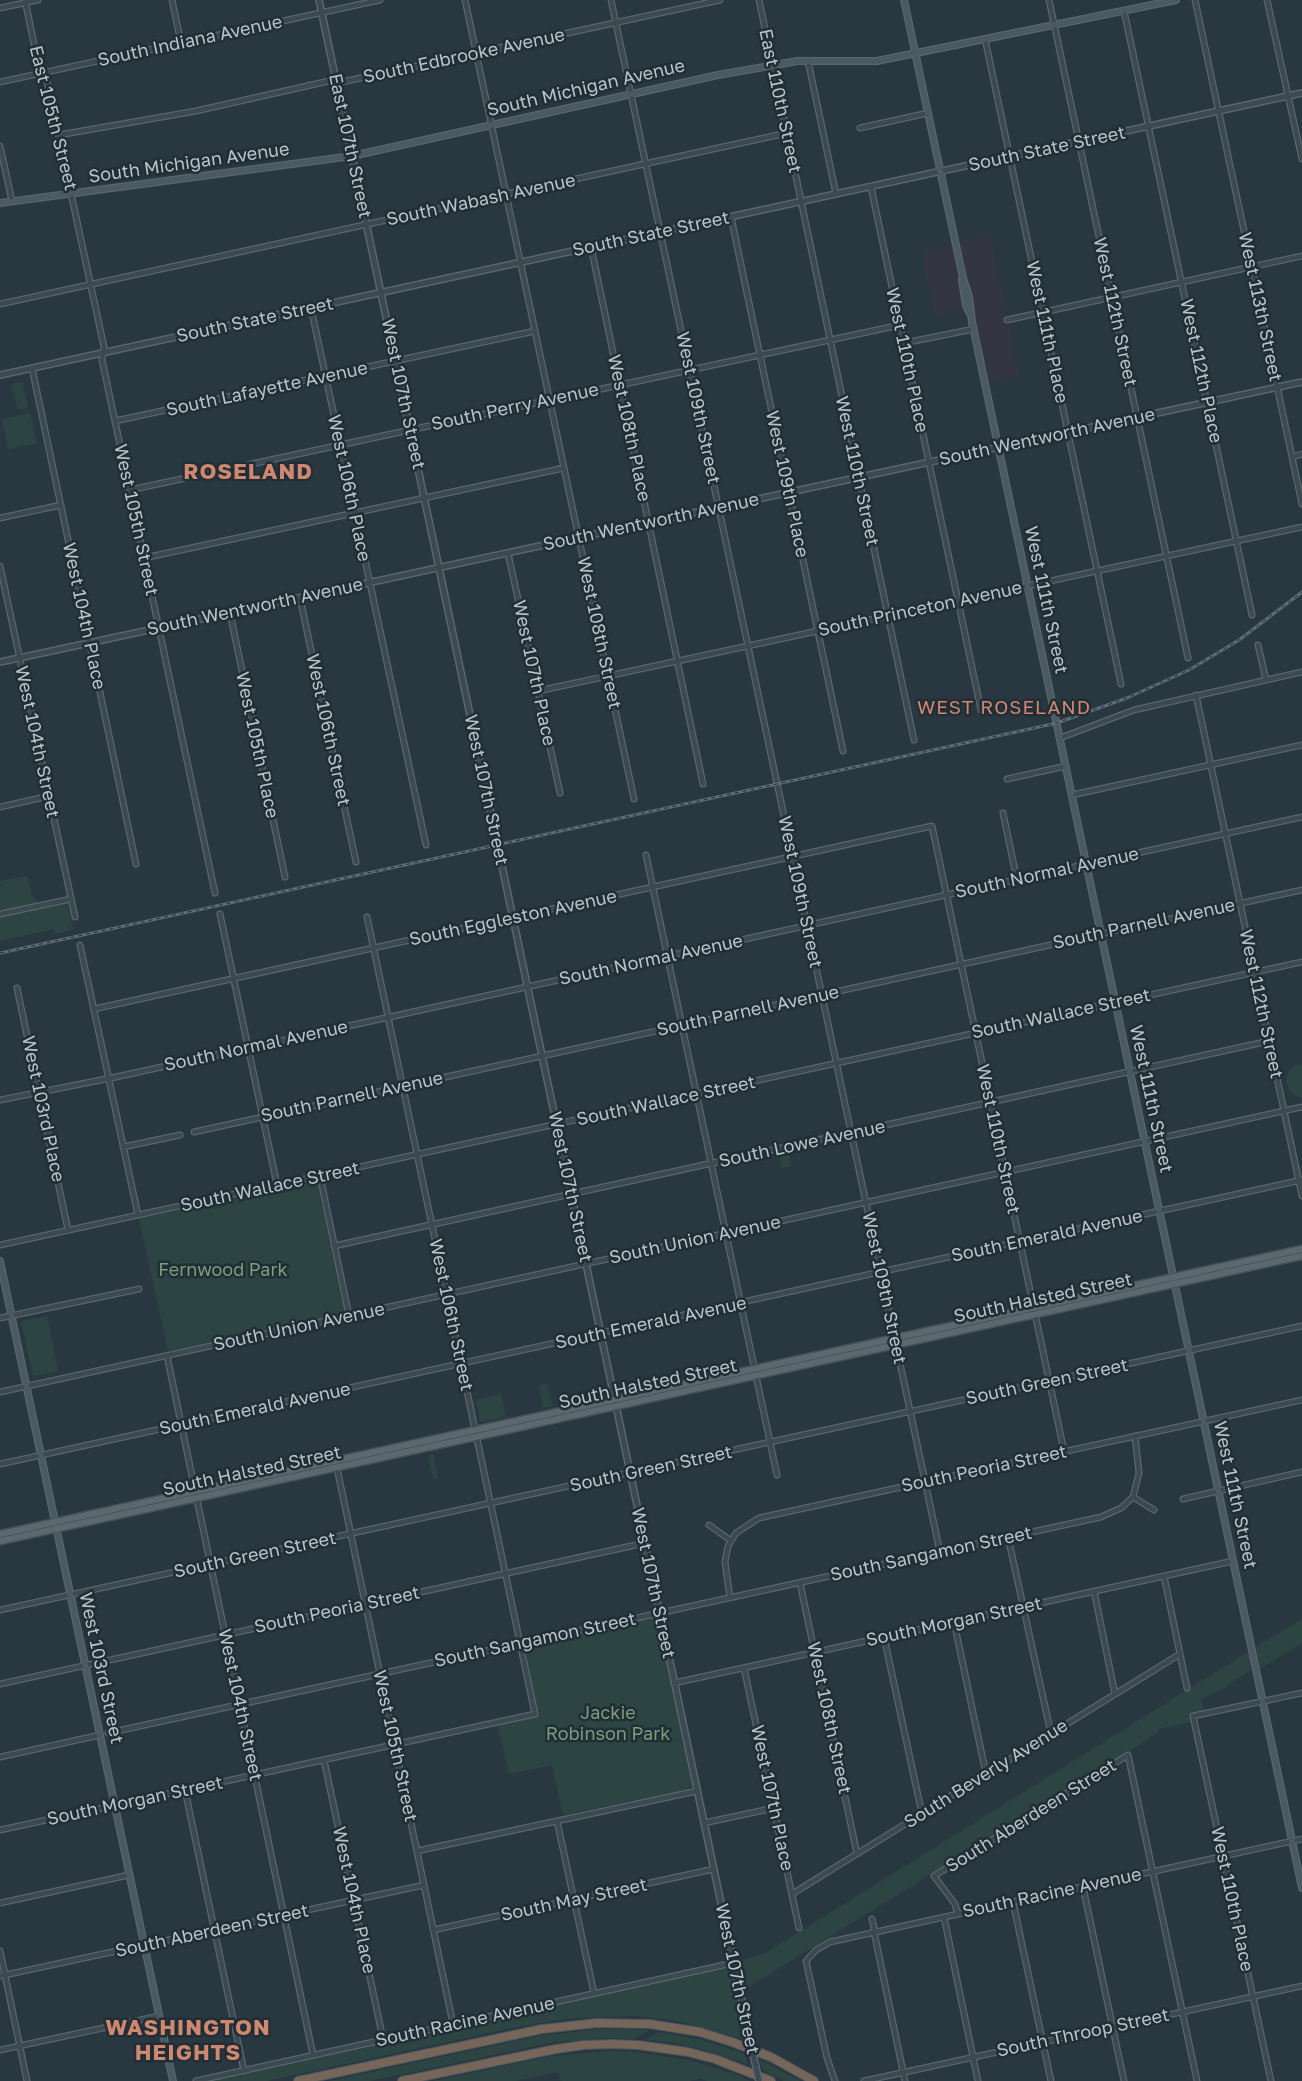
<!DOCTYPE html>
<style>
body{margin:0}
canvas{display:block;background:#283740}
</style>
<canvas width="1302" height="2081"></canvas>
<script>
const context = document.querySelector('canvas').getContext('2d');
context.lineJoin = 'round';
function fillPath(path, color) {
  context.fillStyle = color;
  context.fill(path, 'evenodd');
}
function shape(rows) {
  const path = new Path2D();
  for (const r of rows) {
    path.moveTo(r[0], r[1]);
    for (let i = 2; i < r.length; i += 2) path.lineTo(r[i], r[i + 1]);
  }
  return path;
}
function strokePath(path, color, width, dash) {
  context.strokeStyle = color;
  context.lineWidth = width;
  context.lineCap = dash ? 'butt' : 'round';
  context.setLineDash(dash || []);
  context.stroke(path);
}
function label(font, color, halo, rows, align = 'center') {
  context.font = font + ' "Golos Text",sans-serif';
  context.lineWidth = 5;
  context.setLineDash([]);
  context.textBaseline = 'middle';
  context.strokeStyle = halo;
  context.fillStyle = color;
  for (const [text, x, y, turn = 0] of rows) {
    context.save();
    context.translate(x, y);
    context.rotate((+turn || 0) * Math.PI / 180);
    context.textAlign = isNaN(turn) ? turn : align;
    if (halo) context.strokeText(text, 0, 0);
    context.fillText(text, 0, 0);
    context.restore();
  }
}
const medical = shape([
 [990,235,1019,375,987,382,972,308,935,316,921,253,962,244,961,241]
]);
const green = shape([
 [22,382,28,407,18,410,11,384],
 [30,413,37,443,8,449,2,419],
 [27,876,33,897,42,909,67,903,73,930,55,934,54,929,0,941,0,881],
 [1302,1064,1302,1098,1290,1092,1286,1081,1288,1072,1293,1067],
 [789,1155,791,1166,782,1168,780,1157],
 [317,1181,344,1313,168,1351,139,1219],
 [47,1316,58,1371,33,1376,21,1321],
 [547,1384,553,1406,543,1408,539,1386],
 [501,1394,506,1417,480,1422,476,1400],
 [433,1454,438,1479,433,1478,428,1456],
 [652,1618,655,1618,658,1623,692,1786,688,1789,563,1815,552,1765,509,1774,498,1726,538,1716,525,1646],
 [1302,1619,1302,1643,1260,1669,1256,1647],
 [1248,1652,1251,1670,1224,1688,1201,1699,1204,1711,1189,1714,1191,1722,1158,1729,1158,1732,1127,1753,742,1991,736,1963,767,1952],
 [725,1968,730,1969,737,1997,740,2020,738,2020,741,2038,686,2023,664,2019,636,2016,573,2018,517,2027,267,2081,209,2081],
 [600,2029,649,2030,634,2039,606,2038,551,2043,370,2081,330,2081,538,2036],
 [659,2032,702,2040,745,2054,747,2064,705,2050,671,2042,646,2040],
 [611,2051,635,2052,689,2060,738,2075,750,2081,707,2081,700,2079,689,2081,561,2081,558,2072,516,2081,433,2081,551,2056],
 [760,2060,778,2069,801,2081,784,2081,762,2070]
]);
const minor = shape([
 [25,0,39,68,46,77,104,347,102,360,215,893],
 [172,0,181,43],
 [465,0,634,799],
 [611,0,940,1552],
 [759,0,914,740],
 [1049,0,1188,658],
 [1195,0,1302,504],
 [1267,0,1302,159],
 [0,8,38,0],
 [1124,11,1252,615],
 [985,39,1121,684],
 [808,61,836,194],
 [0,82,380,0],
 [860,128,928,113],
 [59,135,196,111,329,81,342,82,720,0],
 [0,146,12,201],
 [871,187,981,710],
 [731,217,843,751],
 [591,247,703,784],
 [0,304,787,133],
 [311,308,426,845],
 [1007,320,1302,256],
 [904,343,974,329],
 [32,368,136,864],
 [115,421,535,331],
 [1292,457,1302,454],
 [130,490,900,325],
 [0,518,61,505],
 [508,553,560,793],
 [144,558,564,468],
 [0,566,75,917],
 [300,598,356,862],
 [230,613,285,877],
 [1258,645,1266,680],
 [538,691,1302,527],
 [1196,695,1302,1196],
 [1060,738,1134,710,1302,672],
 [1007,779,1066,766],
 [1072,795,1302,745],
 [0,807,49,796],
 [1003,813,1017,880],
 [646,855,777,1475],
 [0,914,71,899],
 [220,914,277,1185],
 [80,945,138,1215],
 [17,988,68,1230],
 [94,1009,932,826,1064,1451],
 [0,1100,116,1077,1302,817],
 [194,1132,1302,890],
 [123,1147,180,1135],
 [320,1176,349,1316],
 [0,1245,1302,962],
 [334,1246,1269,1041],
 [0,1318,139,1289],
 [167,1356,313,2055],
 [0,1392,1302,1107],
 [0,1464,1302,1180],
 [337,1468,453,2024],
 [1133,1497,1154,1510],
 [1183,1499,1302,1472],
 [709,1525,730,1540],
 [1008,1537,1051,1734],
 [1164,1576,1187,1688],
 [800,1583,857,1854],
 [1094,1591,1115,1694],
 [730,1598,725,1562,728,1546,736,1533,759,1518,1302,1400],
 [0,1610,1302,1326],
 [954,1622,986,1774],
 [884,1637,922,1814],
 [744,1668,799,1928],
 [674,1683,1233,1561],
 [0,1684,645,1543],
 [108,1733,1101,1517,1121,1508,1133,1497,1139,1473,1135,1436],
 [0,1757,100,1735],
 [324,1760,383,2039],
 [185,1790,244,2071],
 [557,1821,594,1993],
 [704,1823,774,1808],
 [0,1830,535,1714,367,917],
 [417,1851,697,1791],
 [1083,1887,1124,2081],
 [792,1894,1180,1654],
 [1013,1902,1051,2081],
 [0,1903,129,1875],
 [958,1914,955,1904,934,1876,1128,1755,1197,2081],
 [944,1917,978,2081],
 [872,1919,875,1932],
 [433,1930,714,1869],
 [874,1932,905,2081],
 [0,1951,27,2081],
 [0,1976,424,1885],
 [0,2050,159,2016],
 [196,2081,733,1963],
 [835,2081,827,2058,806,1961,816,1950,830,1942,1302,1839],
 [864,2081,1302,1986],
 [1271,2081,1193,1716,1302,1693]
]);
const tertiary = shape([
 [319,0,750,2040],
 [0,375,1302,93],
 [0,662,1302,382]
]);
const secondary = shape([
 [904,0,963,278,969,297,972,322,1302,1888],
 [0,203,352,156,718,75,798,61,877,61,1176,0],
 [962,280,966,306,970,314],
 [0,1261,173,2081]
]);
const primary = shape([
 [0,1534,1302,1249],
 [0,1541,1302,1256]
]);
const motorway = shape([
 [298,2081,542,2029,597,2023,650,2024,700,2032,732,2042,771,2057,814,2081],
 [402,2081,556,2049,584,2045,613,2044,638,2045,688,2052,715,2059,771,2081]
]);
const rail = shape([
 [0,953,1057,723,1127,698,1189,670,1239,640,1302,592]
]);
const tertiaryBridge = shape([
 [750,2040,759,2081]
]);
const streetNames = [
 ["South Indiana Avenue",190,41,-12],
 ["South Edbrooke Avenue",464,56,-12],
 ["South Michigan Avenue",586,88,-13],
 ["East 110th Street",780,101,78],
 ["East 105th Street",53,118,76],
 ["East 107th Street",350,146,78],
 ["South State Street",1047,149,-12],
 ["South Michigan Avenue",189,163,-8],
 ["South Wabash Avenue",481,200,-12],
 ["South State Street",651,234,-12],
 ["West 113th Street",1260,307,78],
 ["West 112th Street",1115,312,78],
 ["South State Street",255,320,-12],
 ["West 111th Place",1047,332,78],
 ["West 110th Place",907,360,78],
 ["West 112th Place",1201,371,78],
 ["South Lafayette Avenue",267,389,-12],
 ["West 107th Street",403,394,78],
 ["South Perry Avenue",515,407,-12],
 ["West 109th Street",698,408,78],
 ["West 108th Place",629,428,78],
 ["South Wentworth Avenue",1047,437,-12],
 ["West 110th Street",857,471,78],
 ["West 109th Place",787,484,78],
 ["West 106th Place",349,488,78],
 ["West 105th Street",136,520,78],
 ["South Wentworth Avenue",651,522,-12],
 ["West 111th Street",1046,600,78],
 ["South Wentworth Avenue",255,607,-12],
 ["South Princeton Avenue",920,609,-12],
 ["West 104th Place",84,616,78],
 ["West 108th Street",599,633,78],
 ["West 107th Place",534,673,78],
 ["West 106th Street",328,730,78],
 ["West 104th Street",37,742,78],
 ["West 105th Place",257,745,78],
 ["West 107th Street",486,790,78],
 ["South Normal Avenue",1047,873,-12],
 ["West 109th Street",800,892,78],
 ["South Eggleston Avenue",513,918,-12],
 ["South Parnell Avenue",1144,924,-12],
 ["South Normal Avenue",651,960,-12],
 ["West 112th Street",1261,1004,78],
 ["South Parnell Avenue",748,1011,-12],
 ["South Wallace Street",1061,1014,-12],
 ["South Normal Avenue",256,1046,-12],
 ["South Parnell Avenue",352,1097,-12],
 ["West 111th Street",1151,1099,78],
 ["South Wallace Street",666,1101,-12],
 ["West 103rd Place",43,1109,78],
 ["West 110th Street",998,1139,78],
 ["South Lowe Avenue",802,1144,-12],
 ["South Wallace Street",270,1187,-12],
 ["West 107th Street",570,1187,78],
 ["South Emerald Avenue",1047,1236,-12],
 ["South Union Avenue",695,1240,-12],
 ["West 109th Street",884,1288,78],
 ["South Halsted Street",1043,1298,-12],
 ["West 106th Street",451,1315,78],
 ["South Emerald Avenue",651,1323,-12],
 ["South Union Avenue",299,1327,-12],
 ["South Green Street",1047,1382,-12],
 ["South Halsted Street",648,1384,-12],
 ["South Emerald Avenue",255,1409,-12],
 ["South Green Street",651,1469,-12],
 ["South Peoria Street",984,1469,-12],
 ["South Halsted Street",252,1471,-12],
 ["West 111th Street",1235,1495,78],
 ["South Sangamon Street",931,1554,-12],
 ["South Green Street",255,1555,-12],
 ["West 107th Street",653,1583,78],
 ["South Peoria Street",337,1610,-12],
 ["South Morgan Street",954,1622,-12],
 ["South Sangamon Street",535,1640,-12],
 ["West 103rd Street",101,1668,78],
 ["West 104th Street",240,1705,78],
 ["West 108th Street",829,1718,78],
 ["West 105th Street",395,1746,78],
 ["South Beverly Avenue",986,1774,-32],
 ["West 107th Place",772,1798,78],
 ["South Morgan Street",135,1801,-12],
 ["South Aberdeen Street",1031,1816,-32],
 ["South Racine Avenue",1052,1893,-12],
 ["West 110th Place",1232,1899,78],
 ["West 104th Place",354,1900,78],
 ["South May Street",574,1900,-12],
 ["South Aberdeen Street",212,1931,-12],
 ["West 107th Street",737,1979,78],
 ["South Racine Avenue",465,2022,-12],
 ["South Throop Street",1083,2033,-12]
];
const parkNames = [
 ["Fernwood Park",223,1270],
 ["Jackie",608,1713],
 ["Robinson Park",608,1734]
];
const neighbourhoodNames = [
 ["WEST ROSELAND",1004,708]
];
const districtNames = [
 ["ROSELAND",248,472],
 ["WASHINGTON",188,2028],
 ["HEIGHTS",188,2053]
];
fillPath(medical, '#343542');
fillPath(green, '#2d4542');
strokePath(minor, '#5a666e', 7);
strokePath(tertiary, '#5a666e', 8);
strokePath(secondary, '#5a666e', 8);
strokePath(primary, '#46525a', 9);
strokePath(motorway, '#47535b', 10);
strokePath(minor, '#3c4950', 4.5);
strokePath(tertiary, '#3c4950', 5);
strokePath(secondary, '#4b5963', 5.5);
strokePath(primary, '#5b6870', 6);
strokePath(motorway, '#76665a', 8);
strokePath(rail, '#5f6d77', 3);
strokePath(rail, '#212e36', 1, [4]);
strokePath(tertiaryBridge, '#5a666e', 8, []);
strokePath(tertiaryBridge, '#3c4950', 5);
label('18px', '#b9c3ca', '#212e36', streetNames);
label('18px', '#799f7b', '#212e36', parkNames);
context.letterSpacing = '1px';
label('19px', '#cf8770', '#212e36', neighbourhoodNames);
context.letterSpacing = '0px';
context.letterSpacing = '1px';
label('bold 22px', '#cf8770', '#212e36', districtNames);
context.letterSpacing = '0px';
</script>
